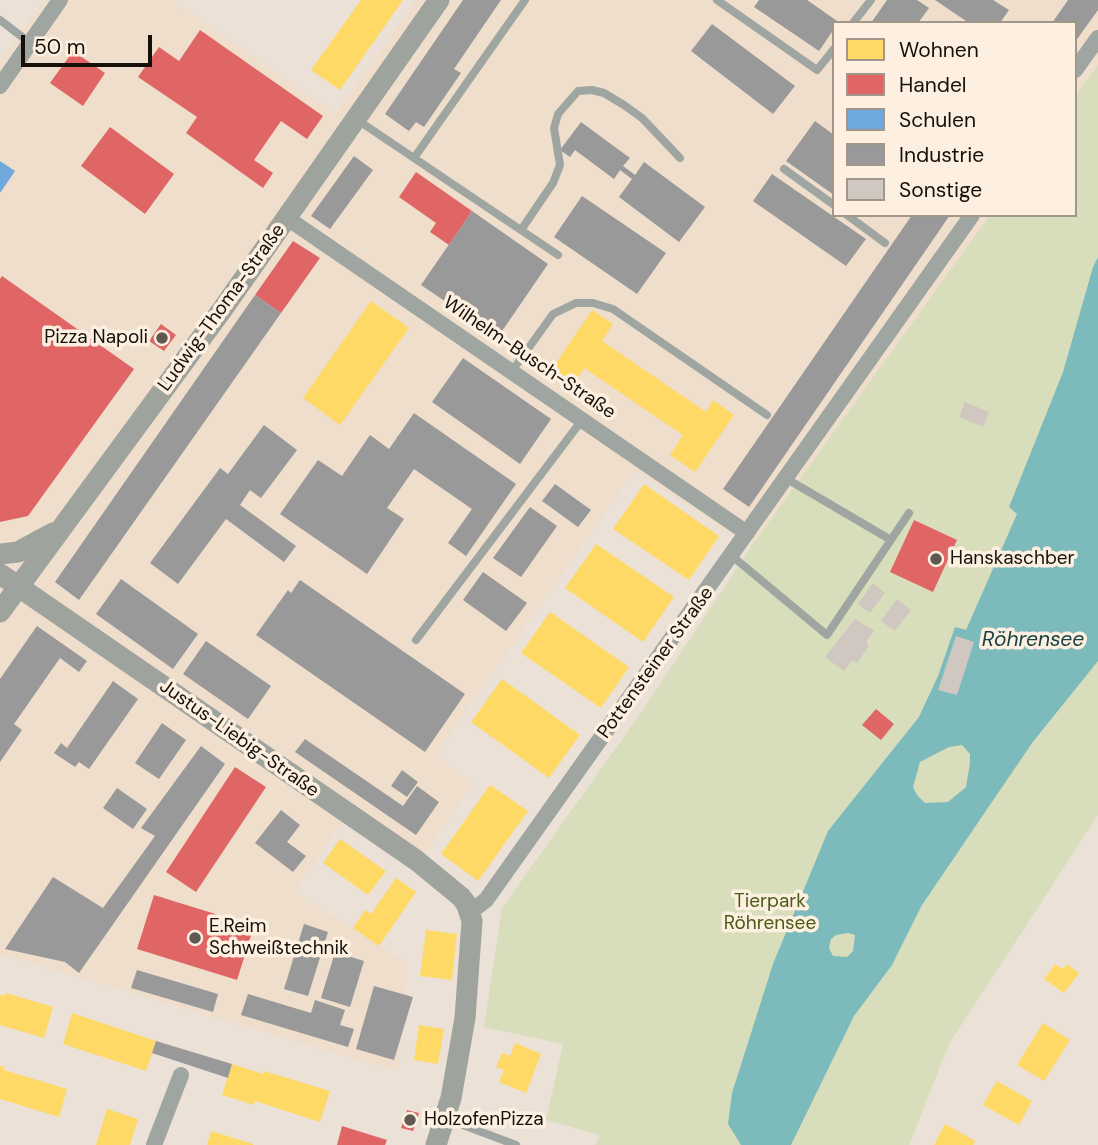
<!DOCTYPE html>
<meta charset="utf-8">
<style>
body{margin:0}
#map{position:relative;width:1098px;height:1145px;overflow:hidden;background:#ebe1d7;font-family:"DM Sans",sans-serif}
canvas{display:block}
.legend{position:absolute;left:832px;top:21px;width:245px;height:196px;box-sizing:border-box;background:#fdf0e0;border:2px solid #a0968a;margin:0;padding:9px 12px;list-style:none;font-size:21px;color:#151009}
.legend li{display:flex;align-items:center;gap:14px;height:35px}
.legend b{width:35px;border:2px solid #a0968a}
.scale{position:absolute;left:21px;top:35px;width:131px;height:32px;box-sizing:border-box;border:4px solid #151009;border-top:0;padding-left:9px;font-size:21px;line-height:24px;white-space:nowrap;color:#151009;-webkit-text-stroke:5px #fdf0e0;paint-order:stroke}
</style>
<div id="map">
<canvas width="1098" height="1145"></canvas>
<ul class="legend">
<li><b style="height:19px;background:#ffd966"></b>Wohnen</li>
<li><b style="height:19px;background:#e06666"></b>Handel</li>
<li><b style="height:19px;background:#6fa8dc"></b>Schulen</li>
<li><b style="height:19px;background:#999"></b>Industrie</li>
<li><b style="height:19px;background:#d0c7c0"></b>Sonstige</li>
</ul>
<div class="scale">50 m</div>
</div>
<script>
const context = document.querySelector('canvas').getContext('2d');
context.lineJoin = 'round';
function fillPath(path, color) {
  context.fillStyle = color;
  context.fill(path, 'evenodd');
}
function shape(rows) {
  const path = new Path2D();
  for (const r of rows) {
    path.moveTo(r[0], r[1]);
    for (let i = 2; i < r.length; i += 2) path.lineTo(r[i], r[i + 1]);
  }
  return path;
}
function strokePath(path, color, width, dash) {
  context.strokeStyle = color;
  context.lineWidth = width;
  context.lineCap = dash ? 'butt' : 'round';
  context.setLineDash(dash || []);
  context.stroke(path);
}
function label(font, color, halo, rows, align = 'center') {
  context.font = font + ' "DM Sans",sans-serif';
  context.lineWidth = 7;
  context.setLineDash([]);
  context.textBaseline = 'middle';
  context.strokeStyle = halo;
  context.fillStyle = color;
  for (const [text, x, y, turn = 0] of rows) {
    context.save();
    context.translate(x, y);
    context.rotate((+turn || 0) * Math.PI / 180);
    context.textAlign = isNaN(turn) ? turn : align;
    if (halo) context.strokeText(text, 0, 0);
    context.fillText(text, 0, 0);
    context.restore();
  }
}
const built = shape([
 [44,0,172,0,336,113,416,0,1098,0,1098,65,1075,97,1075,23,834,23,834,215,990,215,751,547,635,470,435,755,473,783,423,856,352,807,295,892,407,963,399,1072,0,954,0,60]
]);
const green = shape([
 [1098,65,1098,815,949,1044,909,1145,595,1145,600,1135,546,1120,563,1044,484,1027,502,908,635,721,751,547,990,215,1075,215,1075,97]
]);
const water = shape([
 [1098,257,1098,661,1032,743,922,905,892,965,854,1016,791,1145,741,1145,728,1124,732,1093,773,964,828,831,919,717,938,676,955,627,966,630,1017,514,1009,507,1063,372,1093,267],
 [962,745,970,754,970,763,966,787,948,802,925,803,917,795,913,787,920,762,949,747],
 [848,933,855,935,853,951,847,957,833,956,829,948,831,939,836,935]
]);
const homes = shape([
 [361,0,403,0,340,90,311,70],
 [371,301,409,328,340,425,303,398],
 [592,310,613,324,602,341,706,412,713,400,734,415,695,472,670,455,683,435,584,368,574,384,552,369],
 [644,484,719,536,689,580,613,529],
 [596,544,674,597,643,642,565,588],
 [550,612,629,667,601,708,521,653],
 [502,679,580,735,549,778,471,722],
 [490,785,528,811,478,881,441,854],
 [340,839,386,871,368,895,323,863],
 [396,878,416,892,379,946,353,928,365,910,371,914],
 [426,930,457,934,452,980,420,976],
 [1055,964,1063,969,1067,964,1079,973,1064,993,1044,979],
 [6,993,53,1007,44,1038,0,1025,0,995,5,996],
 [72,1013,156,1041,146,1071,63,1044],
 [1043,1023,1070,1040,1044,1081,1017,1065],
 [419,1025,444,1029,438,1064,414,1060],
 [515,1043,541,1054,526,1093,499,1082,504,1070,496,1067,502,1053,510,1056],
 [232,1064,263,1074,264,1071,330,1091,320,1122,255,1101,254,1105,222,1095],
 [0,1066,5,1067,4,1070,67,1089,59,1117,0,1099],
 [997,1081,1032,1101,1019,1125,983,1105],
 [107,1109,138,1119,130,1145,96,1145],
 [945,1124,975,1141,973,1145,934,1145],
 [211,1131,253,1144,253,1145,207,1145]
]);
const shops = shape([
 [200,30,323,116,307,139,281,121,254,160,273,173,263,188,186,133,197,117,138,77,159,47,179,61],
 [73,51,105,73,83,106,50,83],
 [110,127,174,174,145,214,81,166],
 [416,172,472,211,449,245,430,232,436,223,399,197],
 [293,241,320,258,281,313,255,295],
 [2,276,134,369,28,516,0,522,0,279],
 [161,324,176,335,164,351,149,341],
 [914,520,957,540,933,592,890,572],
 [876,709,894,724,881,740,862,725],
 [235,767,266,787,196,892,166,872],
 [154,895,254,926,237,980,137,949],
 [407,1110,419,1113,413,1131,401,1128],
 [342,1126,387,1140,385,1145,337,1145]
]);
const schools = shape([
 [0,161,15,171,0,193]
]);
const industry = shape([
 [463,0,501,0,454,69,461,73,424,127,416,122,409,131,385,114],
 [759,0,807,0,840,23,834,23,834,29,819,51,754,7],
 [887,0,917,0,929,8,918,23,871,23],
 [935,0,993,0,1009,10,1000,23,969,23],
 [1068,0,1098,0,1098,10,1075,42,1075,23,1052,23],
 [712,24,795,86,773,114,691,51],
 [815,121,834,135,834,195,786,161],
 [581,122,630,158,623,166,635,175,644,162,705,207,679,242,619,197,632,179,620,170,614,179,575,150,570,157,560,150],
 [354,156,373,170,330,229,311,216],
 [772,174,866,239,846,266,753,201],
 [582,196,666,253,637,294,554,237],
 [472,211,548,264,498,337,421,285],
 [912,215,950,215,749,507,723,489],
 [255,295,281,313,79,600,55,582],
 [463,358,551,419,520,464,432,402],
 [414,413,516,484,466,556,448,543,472,509,414,469,387,508,404,519,367,574,280,514,318,460,342,476,370,435,389,449],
 [264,425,297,450,261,498,250,490,240,505,296,546,284,562,226,519,178,584,150,563,220,468,228,474],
 [555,484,591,510,578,527,542,501],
 [530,507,557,526,521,577,493,558],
 [483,572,527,603,506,631,463,600],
 [121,579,198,634,173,669,96,614],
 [300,580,465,694,425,752,256,635,288,590,291,593],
 [37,626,87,661,79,672,60,658,14,724,22,730,0,762,0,679],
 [206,641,271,686,248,719,183,674],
 [113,681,138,699,89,769,79,762,75,767,54,753,61,743,67,748],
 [162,723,186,740,159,779,135,763],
 [305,739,403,806,417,786,439,802,416,835,295,752],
 [201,746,225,764,79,973,65,962,5,949,53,877,103,908,155,836,141,828],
 [402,770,418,782,407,797,391,786],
 [117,788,147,809,133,829,103,808],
 [281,810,300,825,287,842,306,856,293,872,255,843],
 [304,924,328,932,308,996,284,989],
 [335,952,364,961,350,1007,321,998],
 [137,970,218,994,213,1012,131,988],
 [374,986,413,997,394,1060,356,1049],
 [248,994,311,1013,315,1000,345,1010,340,1025,354,1029,348,1047,241,1015],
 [156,1041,232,1064,228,1078,152,1053]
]);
const building = shape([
 [965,402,989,412,983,427,959,417],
 [873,583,885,593,870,613,858,604],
 [897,599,911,610,895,631,881,621],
 [855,619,874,631,866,642,869,646,857,663,853,660,844,671,825,657],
 [956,636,974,642,957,695,938,690]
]);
const lane = shape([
 [717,0,817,70,834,49],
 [0,20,30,43],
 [853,23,871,0],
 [356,119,558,255],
 [414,158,525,0],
 [784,169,834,205],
 [847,215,885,243],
 [521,230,553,183,560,165,554,128,558,114,578,91,592,90,604,93,624,105,642,118,680,158],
 [512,371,553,314,576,303,593,303,613,309,767,415],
 [787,479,891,540],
 [732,556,827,635,909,513],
 [416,640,582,420],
 [447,1119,516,1145]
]);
const street = shape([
 [1075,70,1098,38],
 [0,86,60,0],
 [287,218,747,533],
 [470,912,486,900,972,215],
 [154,1145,181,1075]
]);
const secondary = shape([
 [0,554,18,552,53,533],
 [0,574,416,860,461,897,467,905,472,921,465,1018,451,1098,436,1145],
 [0,612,222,310,439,0]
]);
const markers = [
 [162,338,7,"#605951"],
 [936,559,7,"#605951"],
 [195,938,7,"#605951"],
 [410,1120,7,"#605951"]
];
const streetNames = [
 ["Ludwig-Thoma-Straße",222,308,-54],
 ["Wilhelm-Busch-Straße",529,358,34],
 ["Pottensteiner Straße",656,663,-54],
 ["Justus-Liebig-Straße",239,739,35]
];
const poiNames = [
 ["Pizza Napoli",148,338,"right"],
 ["Hanskaschber",950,559],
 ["E.Reim",209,927],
 ["Schweißtechnik",209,949],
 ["HolzofenPizza",424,1120]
];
const parkNames = [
 ["Tierpark",770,902],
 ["Röhrensee",770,924]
];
const waterNames = [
 ["Röhrensee",1033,640]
];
fillPath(built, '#eedecb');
fillPath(green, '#d8debb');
fillPath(water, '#7cbabb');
fillPath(homes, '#ffd966');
fillPath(shops, '#e06666');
fillPath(schools, '#6fa8dc');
fillPath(industry, '#999');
fillPath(building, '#d0c7c0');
strokePath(lane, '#9fa5a0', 8);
strokePath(street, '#9fa5a0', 16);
strokePath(secondary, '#9ea39d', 21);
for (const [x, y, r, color] of markers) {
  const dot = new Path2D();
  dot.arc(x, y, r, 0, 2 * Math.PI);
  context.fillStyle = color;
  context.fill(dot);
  strokePath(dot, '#fdf0e0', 2.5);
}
label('19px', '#151009', '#fdf0e0', streetNames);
label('19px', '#151009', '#fdf0e0', poiNames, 'left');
label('19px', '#4a5b18', '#fdf0e0', parkNames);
label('italic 21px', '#184346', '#fdf0e0', waterNames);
</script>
